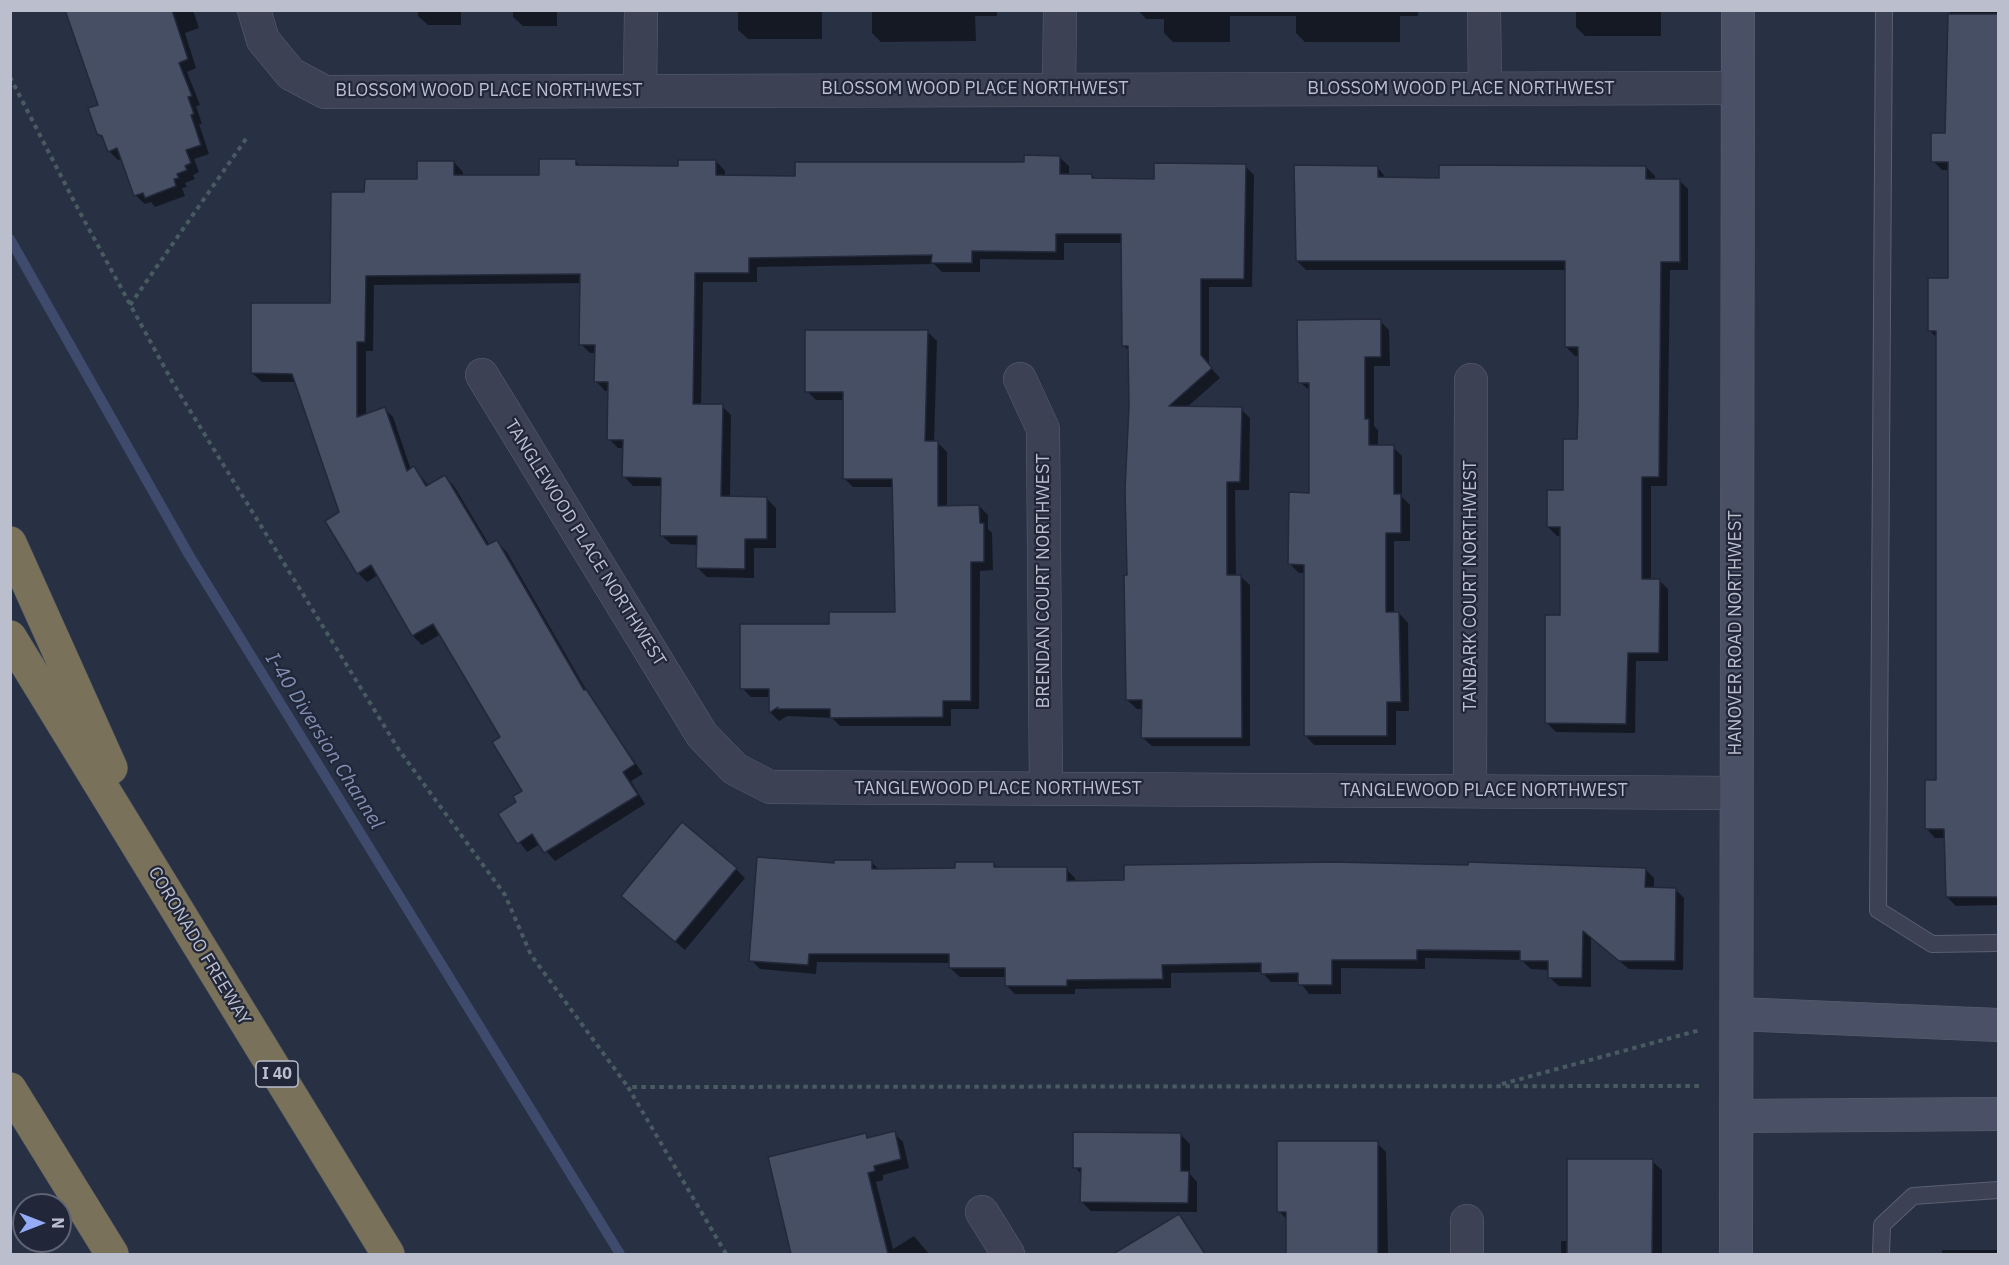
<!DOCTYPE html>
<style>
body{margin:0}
#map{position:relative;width:2009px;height:1265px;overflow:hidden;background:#283044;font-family:"IBM Plex Sans",sans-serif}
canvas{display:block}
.frame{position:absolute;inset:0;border:12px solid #babecd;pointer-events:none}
.north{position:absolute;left:12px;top:1193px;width:60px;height:60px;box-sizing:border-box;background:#212739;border:2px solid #5e6374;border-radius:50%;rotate:90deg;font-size:16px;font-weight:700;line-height:24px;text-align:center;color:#babecd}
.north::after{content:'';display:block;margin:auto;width:21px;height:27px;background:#94acf7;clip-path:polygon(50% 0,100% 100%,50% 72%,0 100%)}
</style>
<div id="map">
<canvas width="2009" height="1265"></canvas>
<div class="frame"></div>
<div class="north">N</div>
</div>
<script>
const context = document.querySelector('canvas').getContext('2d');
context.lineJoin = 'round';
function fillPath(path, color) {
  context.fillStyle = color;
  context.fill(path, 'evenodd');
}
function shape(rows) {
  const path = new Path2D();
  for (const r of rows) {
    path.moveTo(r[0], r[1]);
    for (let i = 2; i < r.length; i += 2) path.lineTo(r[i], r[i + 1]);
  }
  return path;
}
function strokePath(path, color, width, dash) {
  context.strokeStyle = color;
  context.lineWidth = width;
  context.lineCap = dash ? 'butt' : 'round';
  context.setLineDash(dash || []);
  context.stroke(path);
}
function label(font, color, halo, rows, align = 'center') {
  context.font = font + ' "IBM Plex Sans",sans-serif';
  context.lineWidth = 4.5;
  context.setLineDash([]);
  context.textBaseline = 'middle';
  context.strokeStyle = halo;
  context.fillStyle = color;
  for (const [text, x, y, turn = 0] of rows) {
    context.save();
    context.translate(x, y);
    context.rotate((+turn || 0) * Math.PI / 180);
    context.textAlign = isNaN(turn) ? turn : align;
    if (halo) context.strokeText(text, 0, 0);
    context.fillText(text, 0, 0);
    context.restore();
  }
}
const shadow = shape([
 [65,10,193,10,199,28,185,33,196,68,187,72,200,105,196,106,202,124,199,124,209,154,194,159,199,172,193,175,195,179,185,183,187,187,182,188,185,196,155,207,151,202,145,204,135,195,122,159,118,160,109,151,106,141,98,134,100,105,68,14],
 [418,10,461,10,461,25,428,25,418,16],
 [513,10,594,10,594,11,557,11,557,26,523,26,513,17],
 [723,10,822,10,822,39,748,39,738,30,738,12],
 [872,10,997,10,997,16,975,16,976,41,881,42,872,33],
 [1138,10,1418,10,1418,16,1400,16,1400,42,1305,42,1296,33,1296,16,1230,16,1230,42,1173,42,1164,33,1164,19,1146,19],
 [1576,10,1661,10,1661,36,1585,36,1576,27],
 [1950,10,1998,10,1998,905,1956,906,1947,897,1946,838,1935,838,1926,828,1937,781,1937,338,1929,330,1950,280,1950,170,1942,170,1933,161,1947,135],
 [1059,157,1069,166,1069,175,1092,175,1096,180,1155,181,1245,166,1254,175,1252,287,1209,287,1209,366,1220,378,1186,408,1241,409,1250,418,1249,490,1235,490,1236,576,1240,576,1250,585,1250,746,1152,746,1142,737,1143,709,1137,709,1127,700,1131,406,1130,352,1123,345,1123,243,1064,243,1064,260,980,259,980,272,942,272,934,264,757,267,757,282,703,282,701,405,722,406,731,415,730,498,767,499,776,508,776,548,754,548,754,578,707,577,697,567,698,545,671,544,661,535,662,486,633,486,624,476,624,448,618,448,609,439,609,391,605,391,596,381,596,353,590,353,581,344,582,283,374,285,373,351,366,351,366,415,384,408,393,417,411,470,414,468,429,486,445,476,454,486,490,546,497,542,506,551,588,693,643,774,631,781,645,804,555,861,540,844,527,852,500,815,518,803,524,791,502,737,441,634,422,645,413,636,378,575,367,582,358,573,296,382,262,382,252,373,331,304,366,194,419,180,454,162,463,172,463,176,541,176,575,161,581,166,679,167,716,161,725,171,725,176,797,178,1026,164],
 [1646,167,1655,176,1655,180,1679,180,1688,189,1688,270,1670,270,1667,486,1651,486,1651,580,1659,580,1668,589,1668,661,1636,661,1635,733,1556,732,1547,723,1561,616,1561,536,1557,536,1548,527,1564,491,1578,441,1580,356,1575,356,1566,347,1566,270,1306,270,1297,261,1378,168,1387,179,1441,180],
 [1380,321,1389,330,1390,366,1374,366,1374,426,1378,430,1378,447,1393,447,1402,456,1402,497,1410,505,1410,541,1394,541,1394,613,1399,613,1408,623,1409,711,1396,711,1396,745,1314,745,1305,735,1305,573,1299,573,1290,564,1310,494,1310,391,1300,382],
 [928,332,937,341,934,443,938,443,947,452,947,507,979,506,988,515,988,529,992,533,993,570,980,571,979,709,951,709,951,726,840,726,832,718,787,716,779,721,770,712,770,697,751,697,742,688,831,625,897,613,894,487,853,487,844,478,844,400,816,400,807,391],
 [871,862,880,870,957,869,993,863,999,869,1066,869,1075,878,1075,882,1645,869,1654,878,1654,889,1675,889,1684,898,1683,970,1629,969,1591,938,1591,987,1559,986,1549,977,1549,970,1531,969,1521,960,1425,958,1425,969,1341,968,1341,994,1309,994,1300,982,1271,982,1262,972,1171,973,1171,988,1075,989,1075,994,1015,994,1006,985,1006,977,960,977,950,968,950,963,817,962,816,974,760,969,751,960,835,865],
 [736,869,745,878,685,950,623,896],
 [894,1133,903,1142,909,1168,883,1175,883,1180,876,1182,893,1249,914,1236,929,1254,792,1254,770,1158,866,1135,870,1139],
 [1181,1135,1190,1144,1190,1174,1197,1182,1197,1212,1091,1211,1082,1202,1082,1175,1075,1167],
 [1377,1143,1386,1152,1388,1254,1288,1254,1288,1221,1279,1211],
 [1652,1161,1662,1170,1662,1254,1561,1254,1561,1241,1569,1241],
 [1179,1216,1206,1254,1116,1254],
 [1942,1250,1998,1250,1998,1254,1942,1254]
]);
const stream = shape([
 [10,239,189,555,620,1254]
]);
const building = shape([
 [65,10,172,10,188,59,179,63,192,96,188,97,194,114,191,115,201,145,186,150,191,163,185,166,187,170,177,174,179,178,174,179,176,186,145,198,143,193,134,196,117,148,108,152,102,136,97,134,88,108,98,105,65,10],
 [1948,14,1998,14,1998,897,1946,897,1944,829,1925,829,1925,780,1936,780,1936,331,1928,331,1928,278,1948,278,1948,162,1931,162,1931,133,1945,133,1948,14],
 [1024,155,1060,156,1060,174,1092,174,1092,178,1154,179,1154,163,1246,164,1244,279,1201,279,1201,355,1212,368,1169,406,1242,407,1240,482,1227,482,1227,575,1241,575,1242,738,1141,738,1142,700,1126,700,1124,575,1127,575,1125,490,1129,406,1128,346,1122,346,1121,234,1056,234,1056,252,972,251,972,263,931,263,932,255,749,258,749,273,695,273,693,404,723,404,721,496,767,497,767,539,745,539,745,569,696,568,697,536,660,536,661,478,622,477,623,440,607,440,608,382,594,382,595,345,579,345,580,274,366,276,365,342,357,342,357,417,385,407,407,471,414,466,426,486,445,475,487,545,497,540,584,690,586,689,635,764,623,772,638,795,544,853,532,834,517,844,498,814,516,802,513,796,522,791,492,742,500,737,433,624,412,636,371,565,357,574,325,521,339,512,292,374,251,373,251,303,330,303,331,192,364,192,365,179,417,179,417,161,454,161,454,175,539,175,539,159,576,159,576,165,678,166,678,160,716,160,716,175,795,176,795,162,1024,162,1024,155],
 [1294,165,1378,166,1378,177,1439,178,1439,165,1646,166,1646,179,1680,179,1680,262,1661,262,1659,477,1642,477,1642,579,1660,579,1659,653,1628,653,1626,724,1545,723,1545,615,1560,615,1560,527,1547,527,1547,490,1563,490,1563,439,1577,439,1578,406,1578,347,1565,347,1565,261,1296,261,1294,165],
 [1381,319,1381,357,1365,357,1365,419,1369,419,1369,445,1394,445,1394,494,1401,494,1401,533,1386,533,1386,612,1399,612,1401,702,1387,702,1387,736,1304,736,1304,565,1288,564,1289,492,1309,493,1309,383,1298,383,1297,320,1381,319],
 [805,330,928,330,925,441,938,441,938,506,979,505,980,523,984,523,984,562,971,562,971,701,943,701,943,717,830,718,830,709,777,709,778,707,769,713,769,689,740,689,740,624,829,624,829,612,895,612,892,479,843,479,843,392,805,392,805,330],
 [682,822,737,868,675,942,621,896,682,822],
 [757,857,834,863,834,860,872,860,872,869,955,868,955,862,994,862,994,867,1067,867,1067,881,1124,880,1124,865,1332,862,1468,865,1468,862,1646,868,1645,887,1676,888,1675,961,1619,961,1583,931,1582,978,1548,978,1548,961,1520,961,1520,951,1417,950,1417,960,1332,960,1332,985,1298,985,1298,973,1261,974,1261,963,1162,965,1163,979,1067,980,1067,986,1005,986,1005,968,949,968,949,954,809,954,808,965,749,961,757,857],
 [895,1131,901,1159,874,1166,875,1171,868,1173,888,1254,791,1254,768,1157,866,1133,867,1138,895,1131],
 [1073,1132,1181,1133,1181,1171,1189,1171,1188,1203,1080,1202,1081,1168,1073,1168,1073,1132],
 [1277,1141,1378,1141,1378,1254,1286,1254,1286,1212,1277,1212,1277,1141],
 [1567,1159,1653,1159,1652,1254,1567,1254,1567,1159],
 [1179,1214,1205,1254,1113,1254,1179,1214]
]);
const path = shape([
 [10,77,78,209,173,383,399,750,505,895,531,955,628,1087],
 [130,305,248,136],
 [1502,1084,1700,1030],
 [726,1254,628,1087,1702,1086]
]);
const lane = shape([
 [1884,10,1878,910,1932,944,1998,943],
 [1881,1254,1882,1225,1913,1196,1998,1190]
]);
const street = shape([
 [254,10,263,40,291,74,325,92,1738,88],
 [1484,10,1485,89],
 [1059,89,1060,10],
 [640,90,641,10],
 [482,375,702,735,735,769,770,787,1735,793],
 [1020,379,1043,429,1046,789],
 [1470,791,1471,380],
 [982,1212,1008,1254],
 [1467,1254,1467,1221]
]);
const secondary = shape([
 [1737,1014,1998,1025],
 [1737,1116,1998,1114],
 [1736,1254,1738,10]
]);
const highway = shape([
 [10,543,111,768],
 [10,637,388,1254],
 [10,1089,112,1254]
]);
const shields = [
 [277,1074,42]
];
const shieldNames = [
 ["I 40",277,1074]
];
const streetNames = [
 ["BLOSSOM WOOD PLACE NORTHWEST",975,89],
 ["BLOSSOM WOOD PLACE NORTHWEST",1461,89],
 ["BLOSSOM WOOD PLACE NORTHWEST",489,91],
 ["TANGLEWOOD PLACE NORTHWEST",585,543,58],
 ["BRENDAN COURT NORTHWEST",1044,581,-90],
 ["TANBARK COURT NORTHWEST",1471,586,-90],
 ["HANOVER ROAD NORTHWEST",1736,633,-90],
 ["TANGLEWOOD PLACE NORTHWEST",998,789],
 ["TANGLEWOOD PLACE NORTHWEST",1484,791],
 ["CORONADO FREEWAY",199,946,59]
];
const waterNames = [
 ["I-40 Diversion Channel",324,741,58]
];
fillPath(shadow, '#0007');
strokePath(stream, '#3e4b6c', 10);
fillPath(building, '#474f65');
strokePath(building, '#23293b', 1.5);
strokePath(lane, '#5b6070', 18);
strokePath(street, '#5b6070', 34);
strokePath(secondary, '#5b6070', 34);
strokePath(highway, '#474d5e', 34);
strokePath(path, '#485b61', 4, [4.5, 4.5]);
strokePath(lane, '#3c4253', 16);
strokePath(street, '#3c4253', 33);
strokePath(secondary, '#4a5166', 33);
strokePath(highway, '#797159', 33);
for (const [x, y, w] of shields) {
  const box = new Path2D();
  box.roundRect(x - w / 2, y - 13, w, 26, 4.5);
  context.fillStyle = '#212739';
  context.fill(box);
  strokePath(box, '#babecd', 1.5);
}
label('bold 16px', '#babecd', null, shieldNames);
label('18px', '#babecd', '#212739', streetNames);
label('italic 20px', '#818fb3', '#212739', waterNames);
</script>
